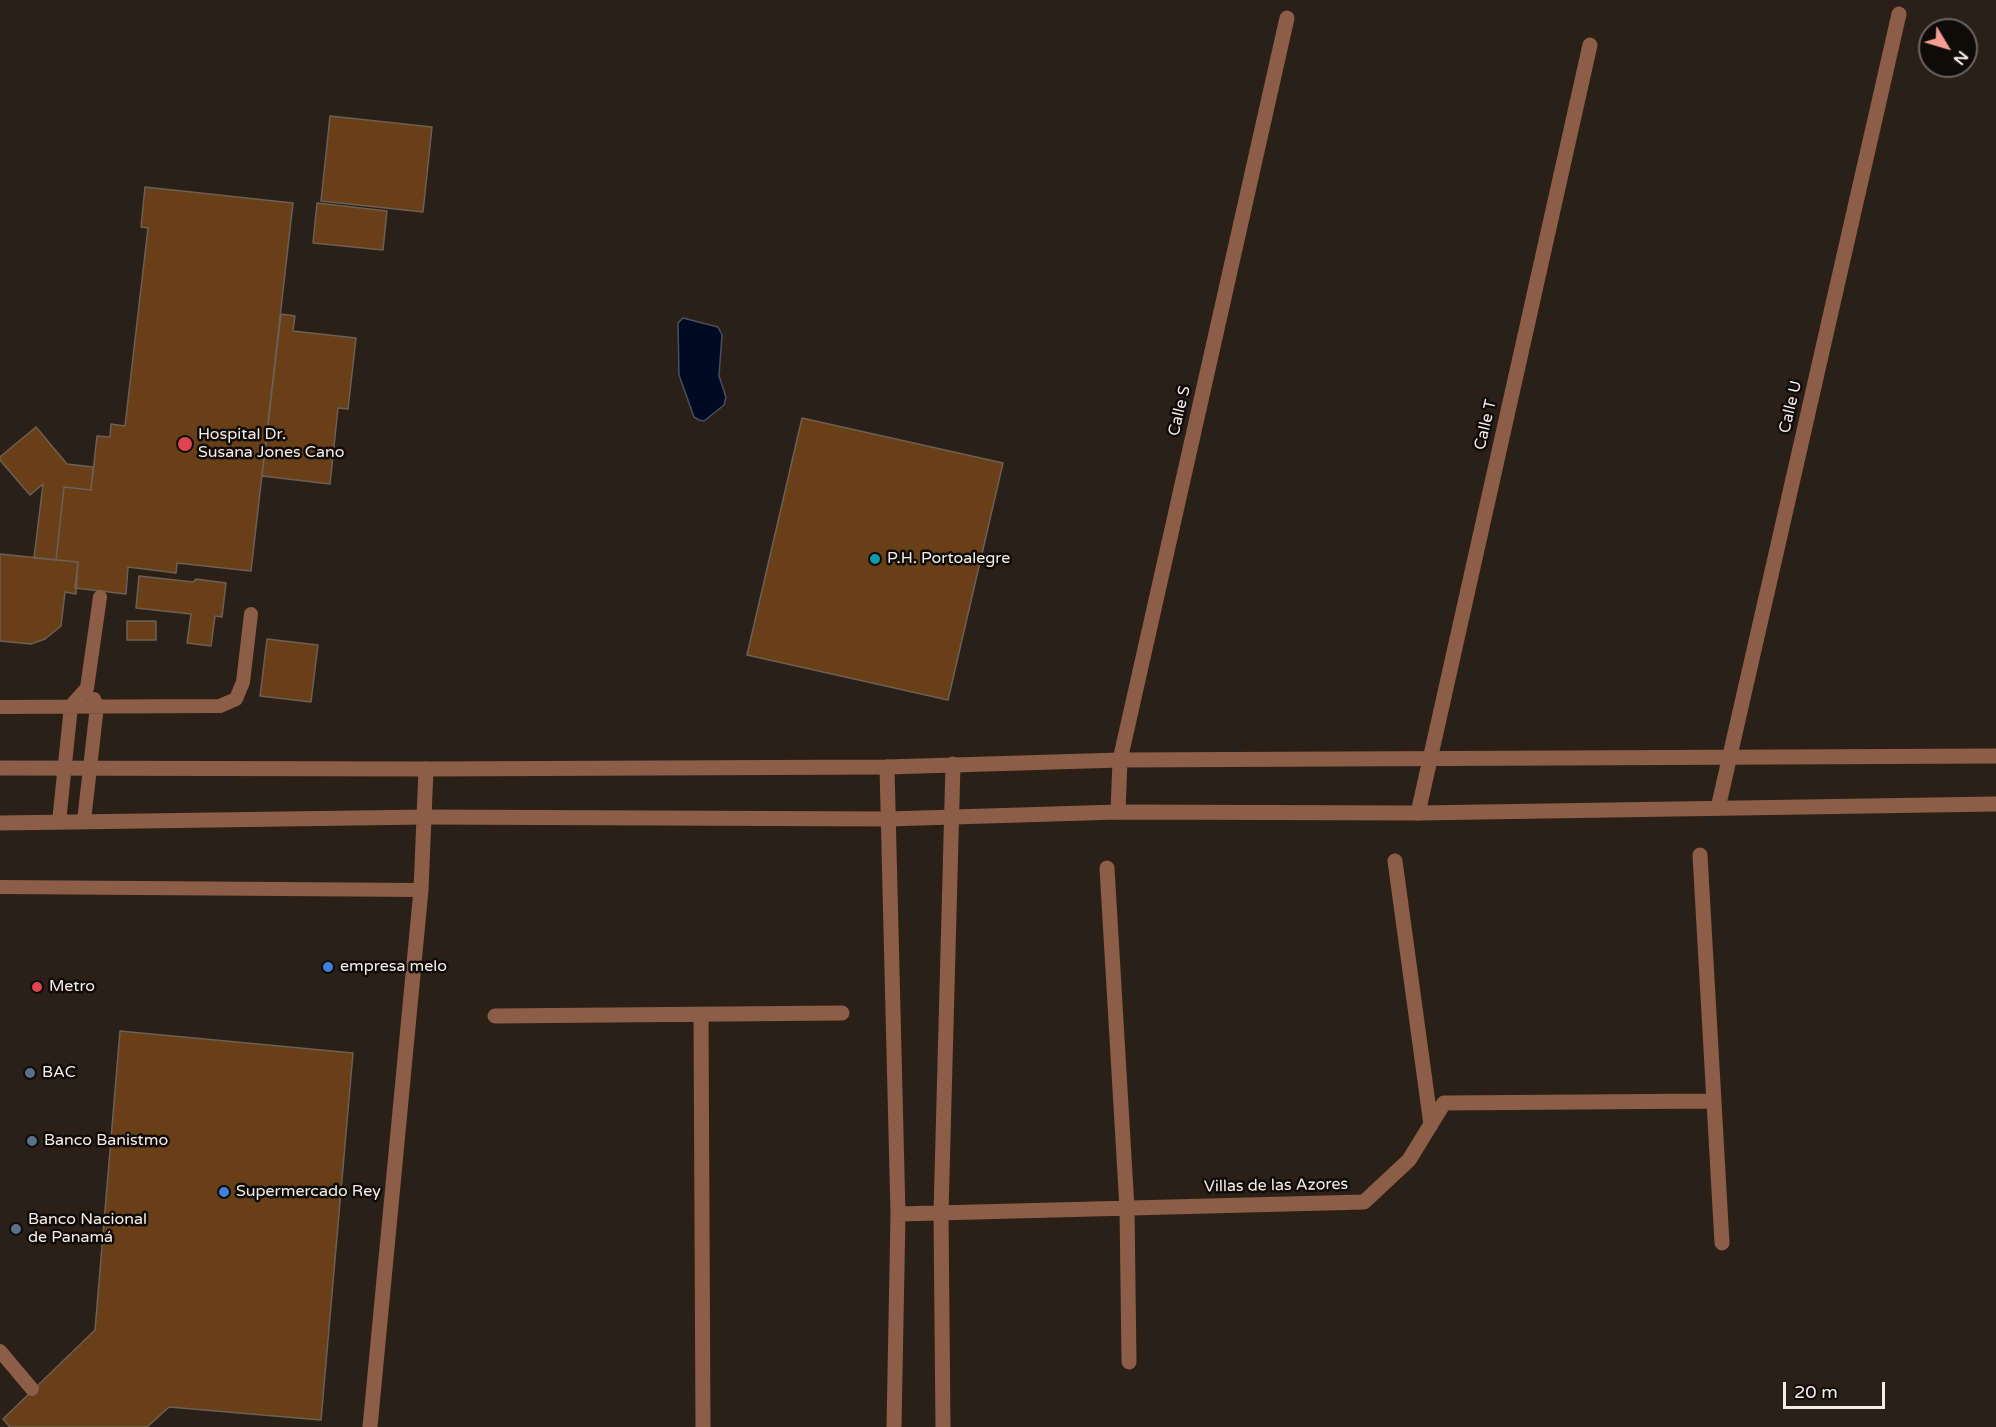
<!DOCTYPE html>
<meta charset="utf-8">
<style>
body{margin:0}
#map{position:relative;width:1996px;height:1427px;overflow:hidden;background:#2a2017;font-family:"Varela Round",sans-serif}
canvas{display:block}
.north{position:absolute;left:1918px;top:18px;width:60px;height:60px;box-sizing:border-box;background:#0f0b07;border:2px solid #6b6561;border-radius:50%;rotate:128deg;font-size:16px;font-weight:700;line-height:24px;text-align:center;color:#f5ede8}
.north::after{content:'';display:block;margin:auto;width:21px;height:27px;background:#f59c93;clip-path:polygon(50% 0,100% 100%,50% 72%,0 100%)}
.scale{position:absolute;left:1783px;top:1382px;width:102px;height:27px;box-sizing:border-box;border:3px solid #f5ede8;border-top:0;padding-left:8px;font-size:18px;line-height:21px;white-space:nowrap;color:#f5ede8;-webkit-text-stroke:4px #0f0b07;paint-order:stroke}
</style>
<div id="map">
<canvas width="1996" height="1427"></canvas>
<div class="north">N</div>
<div class="scale">20 m</div>
</div>
<script>
const context = document.querySelector('canvas').getContext('2d');
context.lineJoin = 'round';
function fillPath(path, color) {
  context.fillStyle = color;
  context.fill(path, 'evenodd');
}
function shape(rows) {
  const path = new Path2D();
  for (const r of rows) {
    path.moveTo(r[0], r[1]);
    for (let i = 2; i < r.length; i += 2) path.lineTo(r[i], r[i + 1]);
  }
  return path;
}
function strokePath(path, color, width, dash) {
  context.strokeStyle = color;
  context.lineWidth = width;
  context.lineCap = dash ? 'butt' : 'round';
  context.setLineDash(dash || []);
  context.stroke(path);
}
function label(font, color, halo, rows, align = 'center') {
  context.font = font + ' "Varela Round",sans-serif';
  context.lineWidth = 5;
  context.setLineDash([]);
  context.textBaseline = 'middle';
  context.strokeStyle = halo;
  context.fillStyle = color;
  for (const [text, x, y, turn = 0] of rows) {
    context.save();
    context.translate(x, y);
    context.rotate((+turn || 0) * Math.PI / 180);
    context.textAlign = isNaN(turn) ? turn : align;
    if (halo) context.strokeText(text, 0, 0);
    context.fillText(text, 0, 0);
    context.restore();
  }
}
const water = shape([
 [683,318,718,327,722,335,719,376,726,397,724,405,704,421,699,420,694,417,679,375,678,323,683,318]
]);
const building = shape([
 [330,116,432,127,423,212,321,201,330,116],
 [145,187,293,203,251,571,177,563,176,573,128,567,126,594,75,588,78,562,56,560,64,487,91,490,97,436,110,437,111,424,125,426,148,228,141,227,145,187],
 [317,203,387,211,383,250,313,243,317,203],
 [281,314,295,316,293,331,356,338,348,409,338,408,330,484,262,476,281,314],
 [802,418,1003,463,948,700,747,655,802,418],
 [36,427,67,464,93,467,91,490,64,487,56,560,34,558,43,484,30,495,0,460,0,457,36,427],
 [0,554,78,562,76,594,65,592,61,626,45,639,31,644,0,641,0,554],
 [139,576,193,582,196,579,226,583,222,617,215,616,211,646,187,643,191,614,136,608,139,576],
 [127,621,156,621,156,640,127,640,127,621],
 [267,639,318,645,311,702,260,696,267,639],
 [120,1031,353,1053,321,1420,169,1407,147,1427,10,1427,3,1419,95,1330,120,1031]
]);
const service = shape([
 [0,707,220,706,236,699,243,682,251,614],
 [84,821,97,706,94,699],
 [59,822,71,706,87,688,100,597],
 [0,887,421,890],
 [0,1351,32,1389]
]);
const minor = shape([
 [887,767,898,1214,894,1427],
 [1718,808,1899,14],
 [1118,812,1120,760,1287,18],
 [1418,813,1590,45],
 [1700,855,1722,1243],
 [1395,861,1431,1125],
 [1107,868,1127,1208,1129,1362],
 [701,1014,703,1427],
 [495,1016,842,1013],
 [898,1214,1364,1202,1409,1160,1444,1103,1714,1101],
 [370,1427,421,890,426,769],
 [943,1427,941,1213,953,764]
]);
const tertiary = shape([
 [0,768,426,769,887,767,1120,760,1996,756],
 [0,823,425,817,888,819,1118,812,1418,813,1996,804]
]);
const markers = [
 [185,444,8,"#e0444e"],
 [875,559,6,"#0f9aa8"],
 [328,967,6,"#3f7fe0"],
 [37,987,6,"#e0444e"],
 [30,1073,6,"#5c6f8a"],
 [32,1141,6,"#5c6f8a"],
 [224,1192,6,"#3f7fe0"],
 [16,1229,6,"#5c6f8a"]
];
const streetNames = [
 ["Calle U",1791,407,-77],
 ["Calle S",1180,411,-77],
 ["Calle T",1486,425,-77],
 ["Villas de las Azores",1276,1186,-1]
];
const poiNames = [
 ["Hospital Dr.",198,435],
 ["Susana Jones Cano",198,453],
 ["P.H. Portoalegre",887,559],
 ["empresa melo",340,967],
 ["Metro",49,987],
 ["BAC",42,1073],
 ["Banco Banistmo",44,1141],
 ["Supermercado Rey",236,1192],
 ["Banco Nacional",28,1220],
 ["de Panamá",28,1238]
];
fillPath(water, '#000a23');
strokePath(water, '#4a4e5e', 1.5);
fillPath(building, '#683f17');
strokePath(building, '#6c6056', 1.5);
strokePath(service, '#8c5d47', 14);
strokePath(minor, '#8c5d47', 15);
strokePath(tertiary, '#8c5d47', 15);
for (const [x, y, r, color] of markers) {
  const dot = new Path2D();
  dot.arc(x, y, r, 0, 2 * Math.PI);
  context.fillStyle = color;
  context.fill(dot);
  strokePath(dot, '#0f0b07', 2);
}
label('16px', '#f5ede8', '#0f0b07', streetNames);
label('16px', '#f5ede8', '#0f0b07', poiNames, 'left');
</script>
